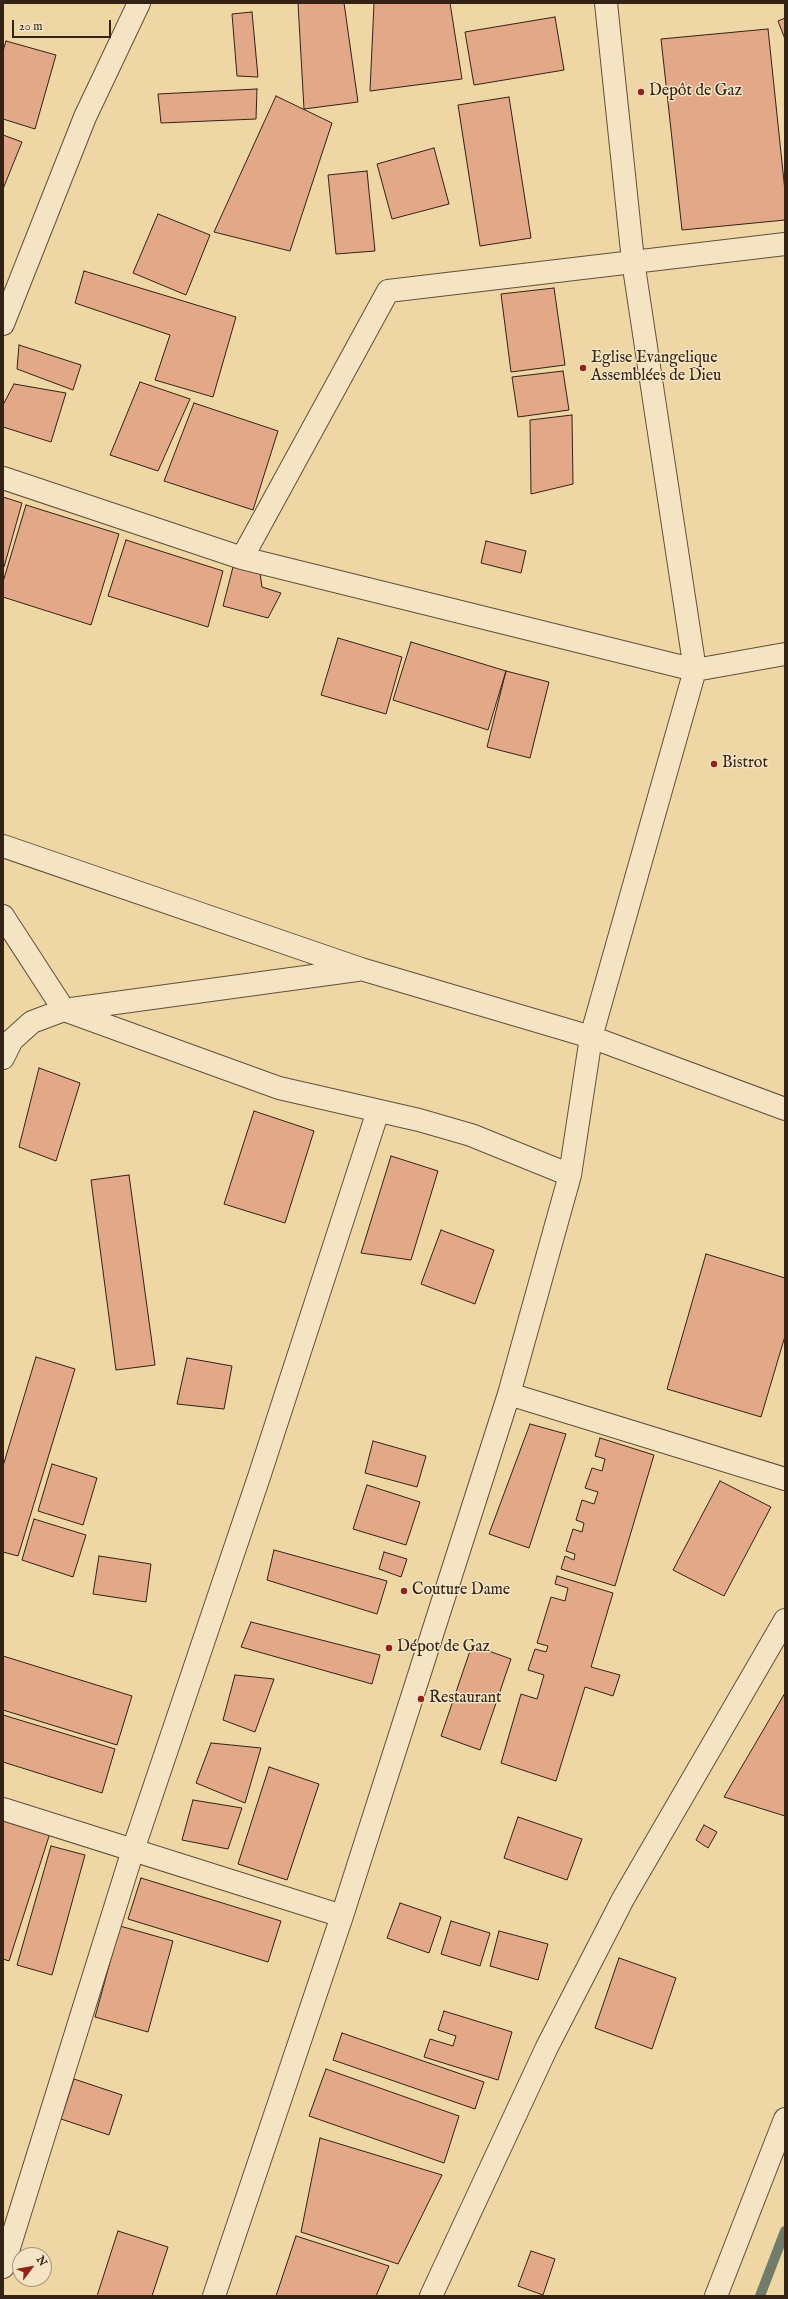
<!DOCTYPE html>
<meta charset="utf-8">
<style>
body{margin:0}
#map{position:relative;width:788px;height:2299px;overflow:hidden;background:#eed6a5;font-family:"IM FELL English",serif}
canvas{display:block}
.frame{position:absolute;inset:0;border:4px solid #332215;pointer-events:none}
.north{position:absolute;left:12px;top:2247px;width:40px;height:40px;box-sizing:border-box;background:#f4e4c4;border:1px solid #a7967e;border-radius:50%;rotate:58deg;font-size:11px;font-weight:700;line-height:16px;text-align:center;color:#332215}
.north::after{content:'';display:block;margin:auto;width:14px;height:18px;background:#8f2418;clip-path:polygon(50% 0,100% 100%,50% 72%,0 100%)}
.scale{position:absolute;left:12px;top:20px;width:99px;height:18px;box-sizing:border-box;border:2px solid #332215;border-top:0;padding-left:5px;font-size:12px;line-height:14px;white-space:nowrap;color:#332215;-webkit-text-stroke:3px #f4e4c4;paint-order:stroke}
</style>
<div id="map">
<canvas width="788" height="2299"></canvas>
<div class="frame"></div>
<div class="north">N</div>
<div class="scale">20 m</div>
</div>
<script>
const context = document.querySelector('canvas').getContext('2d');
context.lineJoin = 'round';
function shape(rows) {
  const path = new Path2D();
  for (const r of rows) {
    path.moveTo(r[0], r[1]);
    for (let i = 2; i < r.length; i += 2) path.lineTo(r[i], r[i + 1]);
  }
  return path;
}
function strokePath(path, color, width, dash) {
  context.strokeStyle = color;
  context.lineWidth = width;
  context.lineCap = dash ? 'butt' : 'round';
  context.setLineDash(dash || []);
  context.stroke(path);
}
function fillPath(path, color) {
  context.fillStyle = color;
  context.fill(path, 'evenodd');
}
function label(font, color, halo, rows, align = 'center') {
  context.font = font + ' "IM FELL English",serif';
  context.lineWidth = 3;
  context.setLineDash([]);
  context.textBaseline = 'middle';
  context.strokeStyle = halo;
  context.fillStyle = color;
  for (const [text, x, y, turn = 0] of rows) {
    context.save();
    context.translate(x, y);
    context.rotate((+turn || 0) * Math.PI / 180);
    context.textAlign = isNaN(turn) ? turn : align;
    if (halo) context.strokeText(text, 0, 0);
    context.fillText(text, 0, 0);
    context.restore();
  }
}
const stream = shape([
 [760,2296,785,2231]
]);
const building = shape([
 [298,3,344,3,358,102,304,109,298,3],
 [374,3,450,3,462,79,370,91,374,3],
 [252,12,258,77,237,76,232,14,252,12],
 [555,17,564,70,474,85,465,32,555,17],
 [785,18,785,39,778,21,785,18],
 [768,29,785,191,785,220,682,230,661,39,768,29],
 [6,41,56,55,35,129,3,119,3,51,6,41],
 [257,89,256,119,161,123,158,94,257,89],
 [276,96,332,123,290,251,214,232,276,96],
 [509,97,531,238,480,246,458,105,509,97],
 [3,135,22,142,3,189,3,135],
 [434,148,449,204,392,219,377,164,434,148],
 [367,171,375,251,336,254,328,175,367,171],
 [158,214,210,235,186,295,133,273,158,214],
 [84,271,236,317,213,397,155,380,170,335,75,303,84,271],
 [554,288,565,365,511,372,501,294,554,288],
 [19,345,81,365,73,390,17,369,19,345],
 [563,371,569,410,518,417,512,377,563,371],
 [140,382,190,399,158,471,110,455,140,382],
 [14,384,66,393,51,442,3,427,3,405,14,384],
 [194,403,278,431,253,510,164,481,194,403],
 [572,415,573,484,531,494,530,420,572,415],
 [3,497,22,503,4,567,3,567,3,497],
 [26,505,119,534,91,625,3,597,3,582,26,505],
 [126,540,223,571,208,627,108,596,126,540],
 [486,541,526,551,521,573,481,563,486,541],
 [233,567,260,573,262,587,281,593,268,618,223,606,233,567],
 [338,638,402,657,386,714,321,695,338,638],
 [411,642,506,671,488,730,393,700,411,642],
 [506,671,549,682,530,758,487,747,506,671],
 [39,1068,80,1083,56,1161,19,1147,39,1068],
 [254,1111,314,1131,285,1223,224,1204,254,1111],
 [391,1156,438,1171,411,1260,361,1253,391,1156],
 [129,1175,155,1365,116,1370,91,1180,129,1175],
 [441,1230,494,1250,475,1304,421,1284,441,1230],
 [706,1254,785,1278,785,1336,761,1417,667,1389,706,1254],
 [36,1357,75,1369,18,1556,3,1552,3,1466,36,1357],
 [187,1358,232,1366,224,1409,177,1404,187,1358],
 [530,1424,566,1434,529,1548,489,1534,530,1424],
 [600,1438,654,1455,615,1586,561,1569,565,1556,574,1560,575,1554,566,1551,573,1529,582,1532,584,1523,576,1520,582,1500,594,1504,598,1492,585,1488,592,1468,602,1471,605,1459,595,1456,600,1438],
 [373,1441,426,1456,417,1487,365,1473,373,1441],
 [52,1464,97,1478,83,1525,38,1511,52,1464],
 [720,1481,771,1507,724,1596,673,1570,720,1481],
 [367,1485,420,1502,406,1545,353,1529,367,1485],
 [34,1519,86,1535,73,1577,22,1560,34,1519],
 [274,1550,387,1581,377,1614,267,1580,274,1550],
 [384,1552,407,1559,401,1577,379,1569,384,1552],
 [99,1556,151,1564,146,1602,93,1594,99,1556],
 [557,1576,613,1593,591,1667,620,1675,613,1696,585,1687,556,1781,501,1763,521,1694,537,1699,544,1675,528,1670,535,1649,546,1652,548,1646,537,1643,551,1597,565,1601,568,1588,555,1584,557,1576],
 [251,1622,380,1655,372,1684,241,1647,251,1622],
 [472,1645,511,1659,480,1750,441,1736,472,1645],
 [3,1656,132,1696,117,1745,3,1710,3,1656],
 [235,1675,274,1679,255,1732,223,1720,235,1675],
 [785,1693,785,1816,724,1797,785,1693],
 [3,1715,115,1749,102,1793,3,1762,3,1715],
 [211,1743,261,1748,245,1803,196,1783,211,1743],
 [269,1767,319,1784,287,1880,238,1864,269,1767],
 [193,1800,242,1808,228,1849,182,1840,193,1800],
 [3,1815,51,1830,9,1961,3,1959,3,1815],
 [518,1817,582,1839,567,1880,504,1858,518,1817],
 [704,1825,717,1832,708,1848,696,1840,704,1825],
 [51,1846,85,1855,52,1975,17,1965,51,1846],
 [141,1878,281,1921,268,1962,128,1919,141,1878],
 [400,1903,441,1917,429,1953,387,1938,400,1903],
 [451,1921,490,1933,480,1966,441,1954,451,1921],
 [120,1926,173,1941,148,2032,95,2017,120,1926],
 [499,1931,548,1944,538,1980,490,1966,499,1931],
 [619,1958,676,1978,652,2049,595,2028,619,1958],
 [444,2011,512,2032,498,2080,424,2057,430,2039,453,2046,456,2036,438,2030,444,2011],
 [342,2033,484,2082,475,2109,333,2060,342,2033],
 [326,2069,459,2116,444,2163,309,2116,326,2069],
 [74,2079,122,2095,109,2135,61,2119,74,2079],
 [320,2138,442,2175,398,2264,301,2232,320,2138],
 [118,2231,168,2247,152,2296,97,2296,118,2231],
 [296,2236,389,2266,376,2296,276,2296,296,2236],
 [531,2251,555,2259,543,2295,518,2286,531,2251]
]);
const minor = shape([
 [3,324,85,117,139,3],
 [3,478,242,558,695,670,785,654],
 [242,558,388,291,785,244],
 [3,846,361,969,591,1037,785,1109],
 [3,916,64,1010,357,970],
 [3,1058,12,1040,32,1022,64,1010,279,1088,419,1120,471,1135,570,1175],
 [509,1394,785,1479],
 [3,1809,342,1916],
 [3,2267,133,1850,259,1477,378,1111],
 [214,2296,342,1916,509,1394,570,1175,591,1037,695,670,633,261,606,3],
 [431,2296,547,2047,623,1899,785,1620],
 [716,2296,785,2119]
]);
const markers = [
 [641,92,4,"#8f2418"],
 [583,368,4,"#8f2418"],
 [714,764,4,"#8f2418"],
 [404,1591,4,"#8f2418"],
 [389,1648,4,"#8f2418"],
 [421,1699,4,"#8f2418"]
];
const poiNames = [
 ["Depôt de Gaz",649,92],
 ["Eglise Evangelique",591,359],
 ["Assemblées de Dieu",591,377],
 ["Bistrot",722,764],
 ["Couture Dame",412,1591],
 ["Dépot de Gaz",397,1648],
 ["Restaurant",429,1699]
];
strokePath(stream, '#717d6a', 10);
fillPath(building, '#e2a888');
strokePath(building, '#332215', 1);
strokePath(minor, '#624f39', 24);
strokePath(minor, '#f4e4c4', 22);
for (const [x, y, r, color] of markers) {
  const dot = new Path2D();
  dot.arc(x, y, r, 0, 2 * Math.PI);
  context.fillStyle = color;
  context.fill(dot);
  strokePath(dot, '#f4e4c4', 1.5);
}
label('16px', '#332215', '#f4e4c4', poiNames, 'left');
</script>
